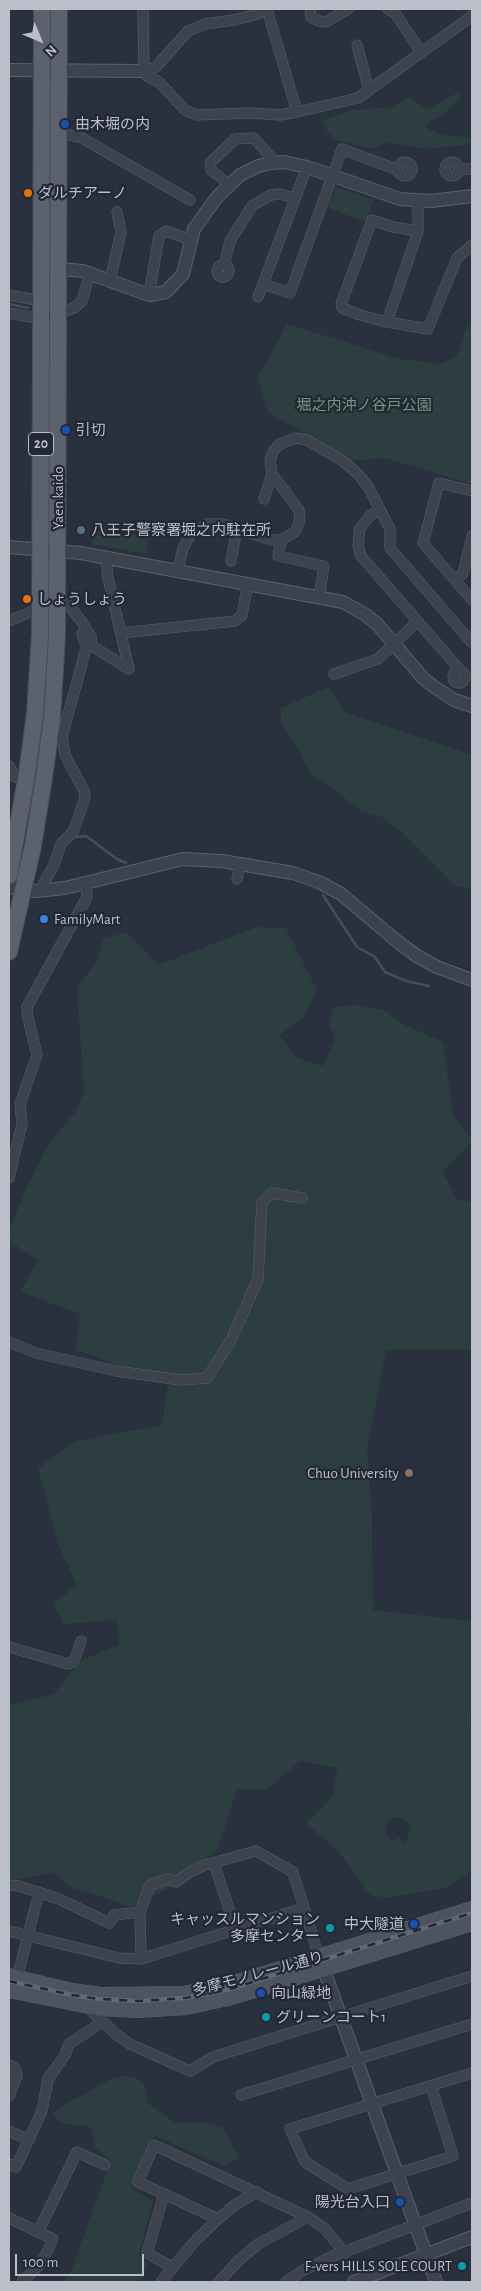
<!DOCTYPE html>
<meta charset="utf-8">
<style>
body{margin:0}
#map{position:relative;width:481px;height:2291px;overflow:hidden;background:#29313e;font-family:"Alegreya Sans",sans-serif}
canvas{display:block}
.frame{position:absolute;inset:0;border:10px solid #babfc9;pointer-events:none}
.north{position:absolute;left:15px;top:15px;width:50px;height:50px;-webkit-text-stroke:4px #222834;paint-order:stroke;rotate:135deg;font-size:14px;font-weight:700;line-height:20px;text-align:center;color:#babfc9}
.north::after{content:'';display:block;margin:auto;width:18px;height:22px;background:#babfc9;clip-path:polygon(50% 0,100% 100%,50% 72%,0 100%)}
.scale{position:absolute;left:15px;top:2254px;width:129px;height:22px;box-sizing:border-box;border:2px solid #babfc9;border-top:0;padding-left:6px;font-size:15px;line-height:18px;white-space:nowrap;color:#babfc9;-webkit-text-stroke:4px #222834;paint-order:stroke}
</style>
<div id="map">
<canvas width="481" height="2291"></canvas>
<div class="frame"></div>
<div class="north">N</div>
<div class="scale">100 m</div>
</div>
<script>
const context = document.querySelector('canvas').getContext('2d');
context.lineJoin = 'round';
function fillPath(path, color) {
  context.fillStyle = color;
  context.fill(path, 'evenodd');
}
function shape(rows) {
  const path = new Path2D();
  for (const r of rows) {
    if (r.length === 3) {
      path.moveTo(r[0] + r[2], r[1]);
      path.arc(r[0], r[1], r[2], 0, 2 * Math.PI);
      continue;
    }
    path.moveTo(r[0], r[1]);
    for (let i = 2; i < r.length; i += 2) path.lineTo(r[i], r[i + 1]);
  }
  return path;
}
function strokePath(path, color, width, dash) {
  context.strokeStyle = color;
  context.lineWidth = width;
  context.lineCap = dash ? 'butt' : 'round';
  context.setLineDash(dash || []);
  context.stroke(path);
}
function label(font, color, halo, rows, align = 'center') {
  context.font = font + ' "Alegreya Sans","Noto Sans JP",sans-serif';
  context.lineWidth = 4.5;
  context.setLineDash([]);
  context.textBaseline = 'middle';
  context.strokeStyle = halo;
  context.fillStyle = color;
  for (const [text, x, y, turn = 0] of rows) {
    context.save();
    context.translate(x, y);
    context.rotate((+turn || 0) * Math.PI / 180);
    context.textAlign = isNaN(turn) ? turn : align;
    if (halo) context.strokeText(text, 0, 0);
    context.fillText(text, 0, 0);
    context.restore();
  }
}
const green = shape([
 [457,93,461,98,443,115,430,121,426,128,446,135,472,138,472,144,424,149,388,142,376,148,367,148,336,140,328,133,323,120,352,110,392,107,410,97,422,106,429,108],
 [336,187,374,200,366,222,327,208],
 [287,324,400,359,441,364,457,355,466,329,472,324,472,484,385,458,351,461,268,412,257,375,265,365],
 [95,527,150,537,145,554,92,544],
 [329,687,344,712,472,755,472,888,455,886,401,832,382,817,361,811,331,787,310,774,298,749,281,723,281,708],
 [257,927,286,928,317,990,304,1016,280,1035,297,1058,323,1066,335,1039,329,1023,334,1007,358,1005,384,1010,403,1024,443,1042,453,1116,472,1140,472,1143,443,1171,456,1199,472,1202,472,1350,386,1350,367,1450,372,1513,373,1610,472,1621,472,1714,470,1720,472,1736,472,1871,445,1888,387,1898,370,1895,338,1851,306,1823,333,1796,337,1768,300,1761,268,1789,237,1790,218,1848,183,1881,131,1907,90,1893,73,1889,53,1873,19,1879,9,1878,9,1705,54,1694,79,1661,119,1645,117,1620,63,1624,54,1604,77,1584,60,1549,38,1468,76,1441,162,1425,168,1384,76,1350,80,1314,20,1292,38,1260,9,1241,9,1231,25,1191,50,1142,76,1111,84,1092,77,988,99,957,103,939,127,932,158,965],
 [393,1817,404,1818,411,1827,407,1835,409,1838,404,1842,399,1838,391,1842,386,1831,388,1822],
 [124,2075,139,2079,145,2085,147,2103,176,2123,200,2122,223,2127,239,2158,225,2166,155,2136,131,2189,153,2201,139,2254,148,2264,140,2282,62,2282,71,2272,111,2160,96,2149,91,2127,61,2123,52,2115,60,2107,111,2079]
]);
const stream = shape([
 [9,304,28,308],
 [74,837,86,836,117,859,126,863],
 [323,895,357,947,375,957,385,972,406,981,429,986]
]);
const minor = shape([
 [143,9,144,71,147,76,159,82,185,110,196,115,249,113,280,115,297,112],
 [267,9,297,112,358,98,472,16],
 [310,9,311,17,319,21,326,22,348,9],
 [388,9,395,13,421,52],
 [357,45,369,90],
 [144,71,156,67,188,31,205,24,234,20,258,14,266,9],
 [59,133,80,137,190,200],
 [452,169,7],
 [405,169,7],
 [307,167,263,284,290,293,342,149,398,170],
 [459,169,472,169],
 [229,184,211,170,210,163,235,139,254,138,275,162],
 [418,201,418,231,393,227,372,220,341,304,342,308,360,315,387,322,428,329,457,258,472,245],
 [223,271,6],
 [224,265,230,241,252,206,271,195,280,194,295,198],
 [110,281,121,232,117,212],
 [9,295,41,301],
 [149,295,159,236,166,231,191,240],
 [258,297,263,284],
 [9,313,42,319,74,308,82,301,90,273],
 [387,322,418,231],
 [472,491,439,483,423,543,472,600],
 [264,499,272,474],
 [380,509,370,516,360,528,358,545,361,556,461,671],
 [281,540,278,556,324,566,319,596],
 [231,561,237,528],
 [178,570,183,548,192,533,207,524,223,524,272,540,281,540,295,532,300,520,299,510,272,474,270,460,274,450,280,444,296,438,307,440,343,461,358,474,369,488,390,529,390,548,472,643],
 [456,580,463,573,472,536],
 [58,601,67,603,82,622,91,637,92,646,129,669,108,578,106,557],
 [9,621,40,608],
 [121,633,235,621,242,615,248,583],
 [459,677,6],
 [334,674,378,659,418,621],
 [9,766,15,777,26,781],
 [237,879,240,864],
 [40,890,54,865,61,844,73,832,84,801,85,793,65,755,62,736,82,664,86,647,82,634],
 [9,1178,22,1124,20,1104,37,1055,28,1018,27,1007,87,897,86,884],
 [9,1342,36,1353,116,1371,181,1380,207,1378,231,1340,258,1279,262,1202,272,1193,302,1198],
 [9,1647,68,1664,74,1661,81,1641],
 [214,1864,236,1930],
 [9,1885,19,1886,59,1899,109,1923,114,1915,140,1912,141,1959],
 [140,1912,149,1887,153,1884,168,1879,176,1882,190,1872,205,1865,256,1851,293,1872,319,1957],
 [9,1931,119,1958,141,1959,304,1908],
 [16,1983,39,1892],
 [86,2006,117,2035,130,2044,190,2071,213,2057,472,1976],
 [9,2065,15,2068,17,2076,9,2096],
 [431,2086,453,2156,348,2189,305,2162,290,2129,472,2073],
 [241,2095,472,2024],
 [9,2131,29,2140],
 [9,2164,16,2167,42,2111,48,2079,65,2055,69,2044,102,2022],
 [164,2194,147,2253,172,2267],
 [9,2218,53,2239,42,2262,22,2282],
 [218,2219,138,2182,154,2145,308,2217,324,2228,345,2253],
 [38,2232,77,2152,105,2165],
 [161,2282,195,2241,218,2219,235,2205,257,2192],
 [219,2282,238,2261,258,2244,308,2217],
 [286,2282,302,2271,331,2257,472,2203]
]);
const tertiary = shape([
 [9,70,144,71],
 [59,269,83,271,149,295,166,292,183,274,194,229,217,197,240,175,258,166,271,163,284,162,307,167,400,199,431,201,472,196],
 [9,547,81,553,343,602,366,615,377,624,423,678,433,686,454,700,472,706],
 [9,887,36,891,65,888,183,859,222,861,293,873,319,882,341,894,398,942,417,956,437,967,472,980],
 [320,1959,436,2282],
 [354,2282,472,2237]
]);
const secondary = shape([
 [9,1976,72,1991,101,1995,184,1994,242,1981,472,1909],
 [9,1990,99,2008,138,2010,186,2007,228,1998,472,1923]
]);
const primary = shape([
 [9,876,27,773,35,713,40,634,42,9],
 [9,952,33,846,44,778,52,719,57,636,59,9]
]);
const rail = shape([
 [9,1981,72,1995,99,1999,138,2001,185,1998,227,1990,472,1913]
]);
const markers = [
 [65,124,5,"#1a4fb4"],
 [28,193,5,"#e8710a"],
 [66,430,5,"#1a4fb4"],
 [81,530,5,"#5c6f8a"],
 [27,599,5,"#e8710a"],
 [44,919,5,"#3f7fe0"],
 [409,1473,5,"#8d6e63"],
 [414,1924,5,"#1a4fb4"],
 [330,1928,5,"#0f9aa8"],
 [261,1993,5,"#1a4fb4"],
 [266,2017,5,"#0f9aa8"],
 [400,2202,5,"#1a4fb4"],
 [462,2266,5,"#0f9aa8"]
];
const shields = [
 [41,444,25]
];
const shieldNames = [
 ["20",41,444]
];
const poiNames = [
 ["由木堀の内",75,124],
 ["ダルチアーノ",38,193],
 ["引切",76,430],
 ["八王子警察署堀之内駐在所",91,530],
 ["しょうしょう",37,599],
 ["FamilyMart",54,919],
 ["Chuo University",399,1473,"right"],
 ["キャッスルマンション",320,1919,"right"],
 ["多摩センター",320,1936,"right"],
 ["中大隧道",404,1924,"right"],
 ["向山緑地",271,1993],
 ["グリーンコート1",276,2017],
 ["陽光台入口",390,2202,"right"],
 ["F-vers HILLS SOLE COURT",452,2266,"right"]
];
const parkNames = [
 ["堀之内沖ノ谷戸公園",364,405]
];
const streetNames = [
 ["Yaen kaido",58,498,-90],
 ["多摩モノレール通り",258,1974,-15]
];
fillPath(green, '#2c3e40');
strokePath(stream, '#414e65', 2.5);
strokePath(minor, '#5b616c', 11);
strokePath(tertiary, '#5b616c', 14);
strokePath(secondary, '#5b616c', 16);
strokePath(primary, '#474c58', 18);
strokePath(minor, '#3d434e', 10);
strokePath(tertiary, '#3d434e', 12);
strokePath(secondary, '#4c5361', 15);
strokePath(primary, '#5b626e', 16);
strokePath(rail, '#606775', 4.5);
strokePath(rail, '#222834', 2.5, [8]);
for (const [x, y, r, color] of markers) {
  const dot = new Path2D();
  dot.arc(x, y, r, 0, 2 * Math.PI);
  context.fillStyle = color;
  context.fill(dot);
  strokePath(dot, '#222834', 2);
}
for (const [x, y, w] of shields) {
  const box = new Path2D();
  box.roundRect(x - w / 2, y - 11.5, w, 23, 4);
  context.fillStyle = '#222834';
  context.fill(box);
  strokePath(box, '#babfc9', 1);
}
label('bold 14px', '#babfc9', null, shieldNames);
label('15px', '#babfc9', '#222834', poiNames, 'left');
label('15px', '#74977d', '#222834', parkNames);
label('15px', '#babfc9', '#222834', streetNames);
</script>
